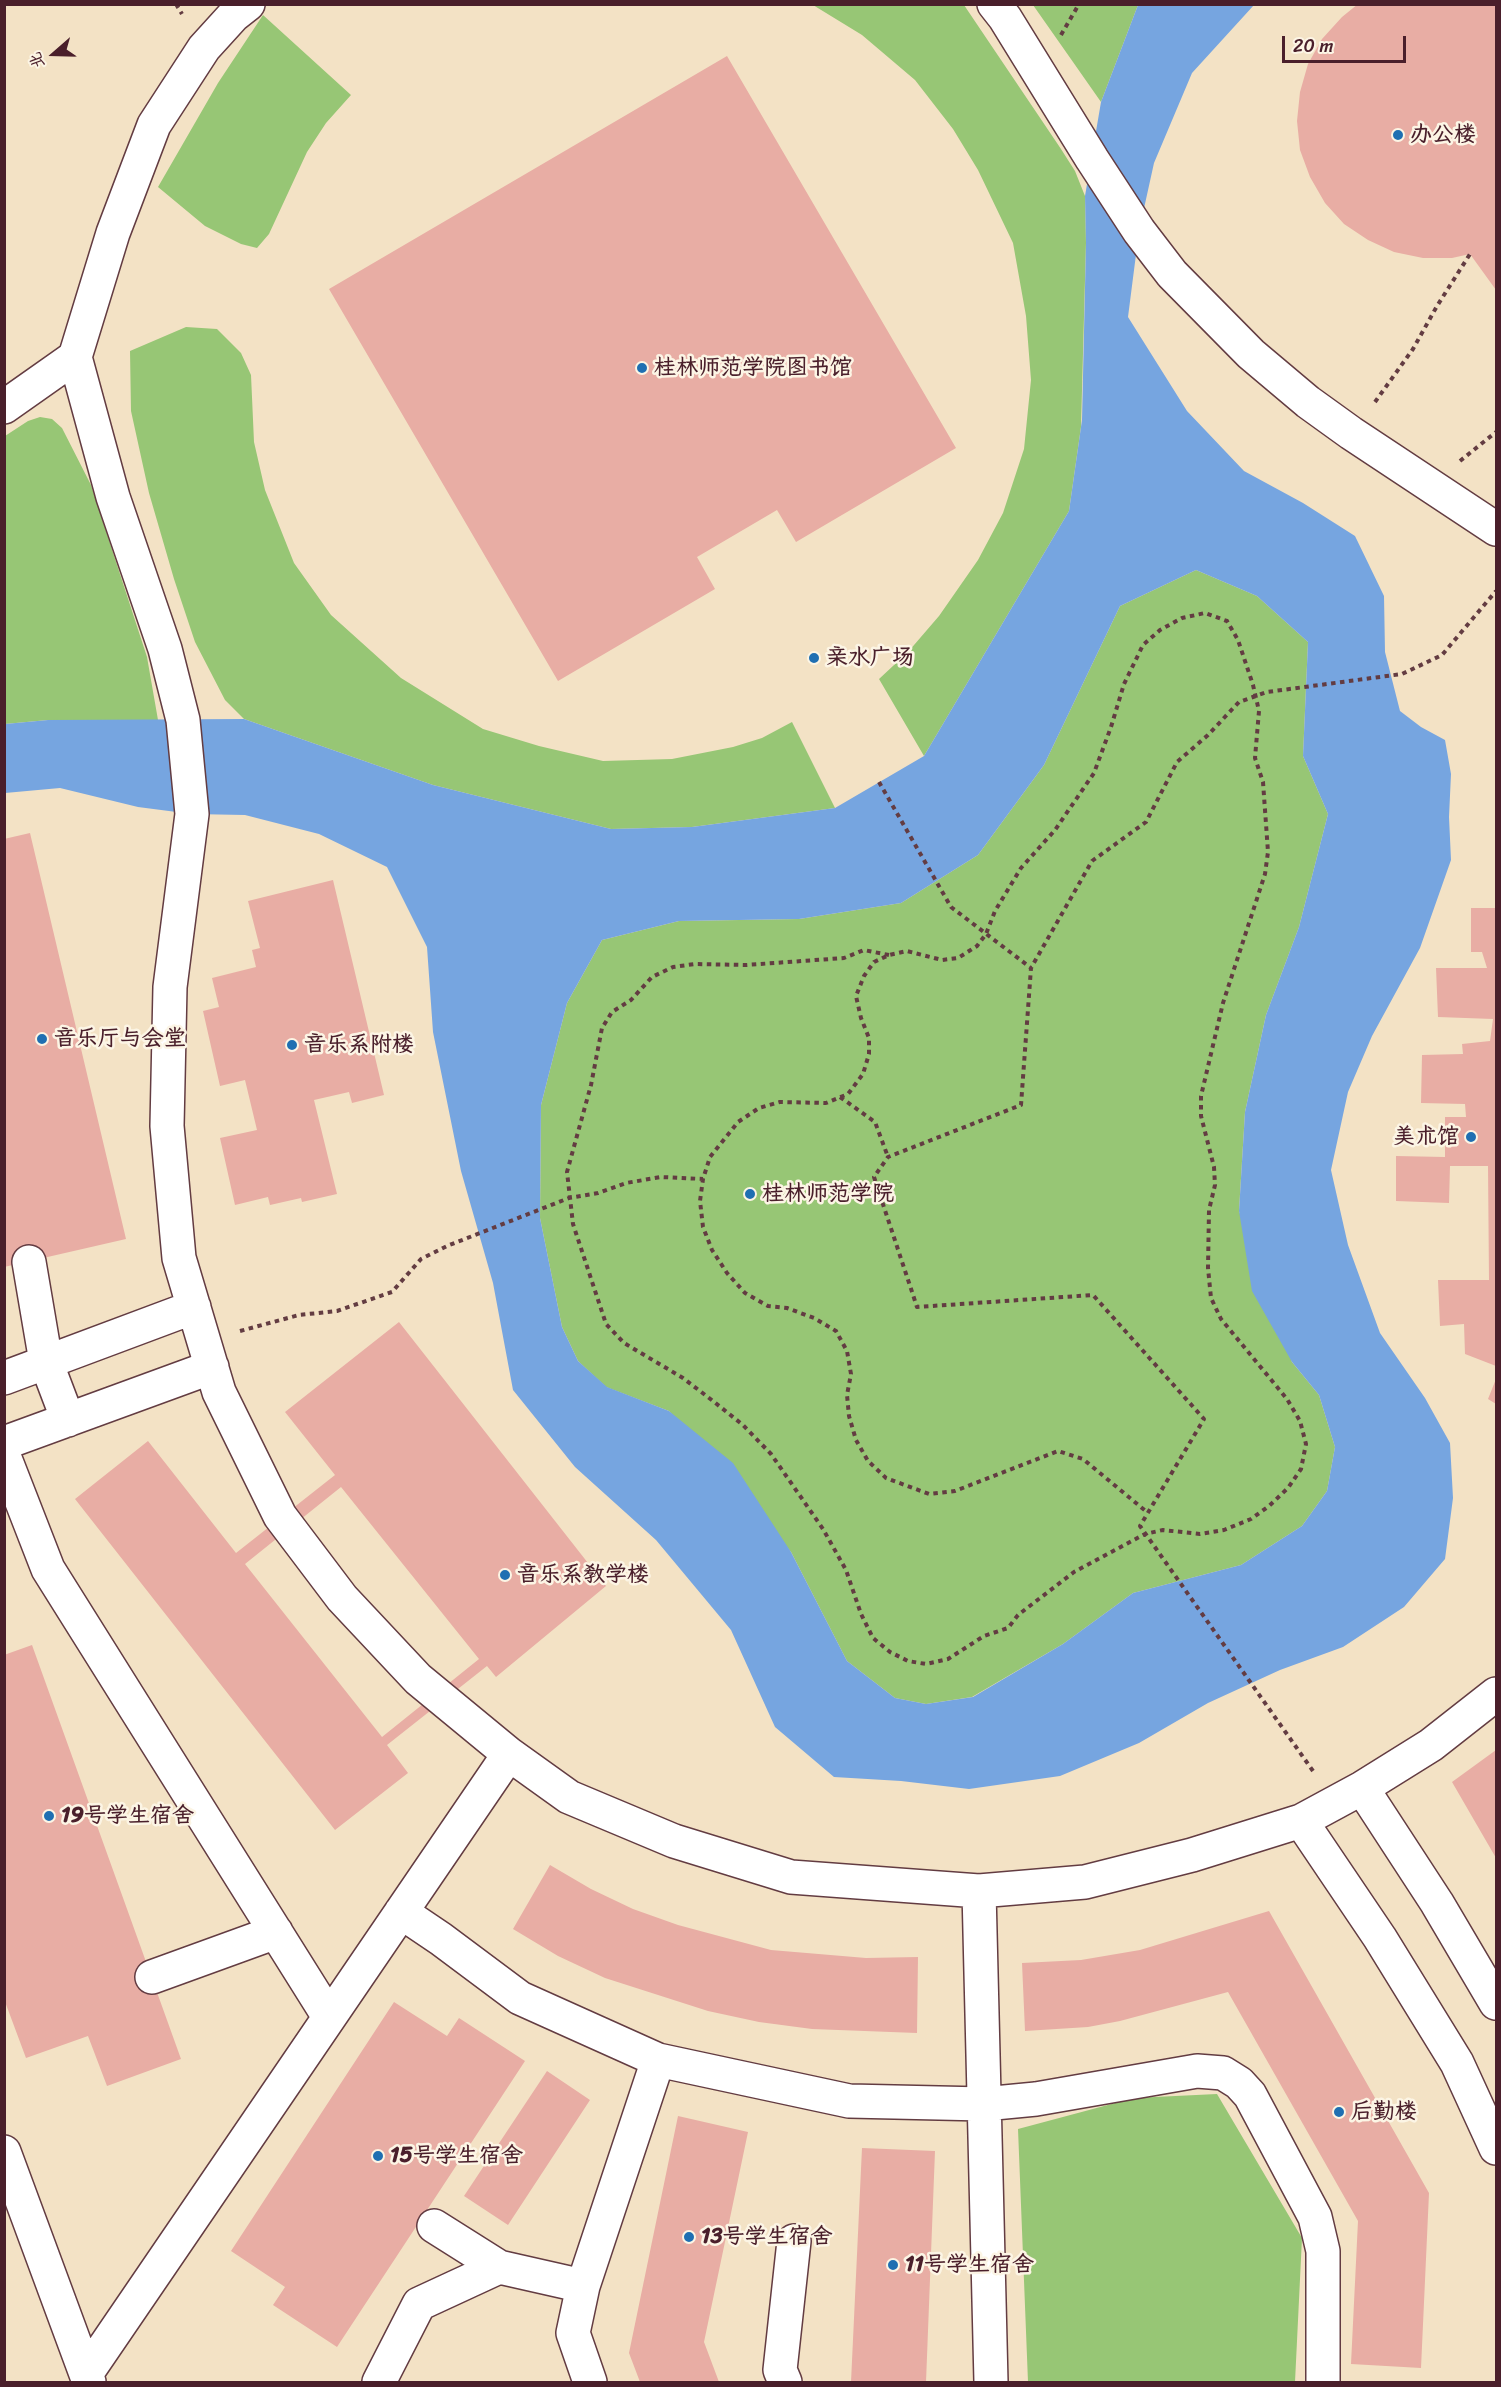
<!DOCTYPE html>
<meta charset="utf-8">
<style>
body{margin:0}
#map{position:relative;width:1501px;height:2387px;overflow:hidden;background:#f3e2c5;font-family:Sriracha,"LXGW WenKai TC",sans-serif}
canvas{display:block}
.frame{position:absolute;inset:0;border:6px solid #4a1f2b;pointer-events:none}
.north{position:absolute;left:24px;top:24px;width:60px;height:60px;-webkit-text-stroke:4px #fcf5e5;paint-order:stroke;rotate:250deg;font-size:16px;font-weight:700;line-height:24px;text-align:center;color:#4a1f2b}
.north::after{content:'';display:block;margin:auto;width:21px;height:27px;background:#4a1f2b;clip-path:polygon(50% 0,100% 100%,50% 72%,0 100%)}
.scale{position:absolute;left:1282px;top:36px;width:124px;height:27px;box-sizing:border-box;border:3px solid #4a1f2b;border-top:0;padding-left:8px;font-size:18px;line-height:21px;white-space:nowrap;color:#4a1f2b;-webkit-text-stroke:4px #fcf5e5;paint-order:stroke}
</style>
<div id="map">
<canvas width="1501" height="2387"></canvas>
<div class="frame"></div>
<div class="north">北</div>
<div class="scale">20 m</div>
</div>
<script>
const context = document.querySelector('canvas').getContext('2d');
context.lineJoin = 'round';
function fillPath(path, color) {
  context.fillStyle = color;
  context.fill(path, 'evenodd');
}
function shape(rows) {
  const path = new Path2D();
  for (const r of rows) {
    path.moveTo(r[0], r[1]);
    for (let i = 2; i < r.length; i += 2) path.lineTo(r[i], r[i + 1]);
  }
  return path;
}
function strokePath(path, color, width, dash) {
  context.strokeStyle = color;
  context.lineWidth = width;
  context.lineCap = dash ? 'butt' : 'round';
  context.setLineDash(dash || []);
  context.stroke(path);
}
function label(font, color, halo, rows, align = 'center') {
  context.font = font + ' Sriracha,"LXGW WenKai TC",sans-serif';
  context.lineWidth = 5;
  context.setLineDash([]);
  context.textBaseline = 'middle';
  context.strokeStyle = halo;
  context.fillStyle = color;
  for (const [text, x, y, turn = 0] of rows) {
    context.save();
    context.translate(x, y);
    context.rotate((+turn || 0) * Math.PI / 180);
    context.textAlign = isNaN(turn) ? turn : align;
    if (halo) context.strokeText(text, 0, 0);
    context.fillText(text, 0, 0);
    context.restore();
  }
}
const green = shape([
 [813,5,964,5,1061,149,1075,171,1085,196,1086,243,1081,427,1069,511,924,756,879,679,908,652,939,616,978,560,1003,513,1024,449,1031,380,1026,316,1013,243,978,170,953,129,915,80,862,35],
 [1033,5,1138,5,1101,102,1073,62],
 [263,15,351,95,326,123,307,152,269,234,257,248,241,244,205,226,158,187,218,83],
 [186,327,217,329,241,353,251,375,254,442,265,490,294,563,331,615,401,678,483,729,539,746,603,761,672,759,733,747,762,738,792,722,835,808,692,827,611,829,433,785,244,719,225,700,195,642,174,579,149,493,131,411,130,351],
 [40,417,52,419,62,428,91,485,147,657,158,720,48,720,5,724,5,436,28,421],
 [1196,570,1257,596,1308,642,1303,756,1328,814,1299,927,1266,1015,1245,1112,1239,1211,1292,1362,1319,1395,1335,1447,1327,1491,1302,1526,1241,1565,1133,1593,1063,1644,972,1697,926,1704,895,1698,847,1661,791,1552,669,1411,606,1387,578,1361,562,1327,540,1218,541,1105,567,1003,602,940,679,921,799,919,901,903,978,855,1044,765,1120,606],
 [1217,2094,1302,2238,1295,2382,1028,2382,1018,2129,1134,2098]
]);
const water = shape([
 [1138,5,1254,5,1192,73,1154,163,1139,231,1128,317,1187,411,1244,471,1303,503,1355,536,1384,596,1385,652,1400,711,1421,727,1445,740,1451,774,1449,817,1451,860,1420,948,1372,1036,1348,1092,1331,1170,1348,1245,1380,1333,1425,1398,1450,1443,1453,1498,1445,1559,1404,1607,1343,1647,1280,1670,1208,1703,1139,1743,1060,1776,969,1789,901,1781,834,1777,775,1727,731,1630,656,1540,575,1467,513,1390,493,1283,461,1171,433,1032,427,947,387,867,319,834,245,815,192,814,138,807,60,788,5,793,5,724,48,720,244,719,433,785,611,829,692,827,835,808,924,756,1069,511,1082,420,1086,243,1085,196,1101,102],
 [1196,570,1257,596,1308,642,1303,756,1328,814,1299,927,1266,1015,1245,1112,1239,1211,1252,1291,1292,1362,1319,1395,1335,1447,1327,1491,1302,1526,1241,1565,1133,1593,1063,1644,973,1697,926,1704,895,1698,847,1661,791,1552,733,1463,669,1411,607,1387,578,1361,562,1327,540,1218,541,1105,567,1003,602,940,679,921,799,919,901,903,978,855,1044,765,1120,606]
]);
const building = shape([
 [1358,4,1496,4,1496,290,1470,254,1452,258,1423,258,1394,252,1368,240,1344,224,1325,203,1310,177,1300,150,1297,121,1300,92,1308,64,1322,39,1342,17],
 [727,56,956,448,796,542,777,510,697,557,715,589,558,681,329,289],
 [30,833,126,1239,4,1267,4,839],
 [333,880,384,1095,352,1103,349,1092,314,1100,337,1194,302,1202,301,1198,270,1205,268,1197,235,1205,220,1138,257,1130,245,1080,220,1086,203,1011,219,1007,212,978,256,967,252,950,260,948,248,901],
 [1471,908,1496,908,1496,1366,1465,1354,1464,1324,1440,1326,1438,1280,1489,1280,1488,1166,1450,1166,1449,1203,1396,1201,1396,1156,1445,1157,1445,1117,1466,1117,1465,1104,1421,1103,1422,1055,1463,1054,1462,1044,1490,1041,1493,1019,1438,1017,1436,968,1487,968,1482,952,1471,952],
 [399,1322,606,1586,496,1677,487,1666,387,1745,408,1773,335,1830,75,1499,148,1441,236,1553,335,1475,285,1412],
 [341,1487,479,1659,382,1737,245,1564],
 [1496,1379,1496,1404,1488,1399],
 [32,1645,181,2059,107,2086,88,2036,26,2058,4,1999,4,1655],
 [1496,1750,1496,1858,1452,1782],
 [550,1865,591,1889,633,1909,678,1925,771,1950,866,1958,918,1957,917,2033,812,2029,759,2022,708,2011,605,1978,558,1956,513,1929],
 [1269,1911,1429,2193,1421,2368,1351,2364,1358,2221,1228,1992,1120,2021,1088,2027,1025,2031,1022,1963,1081,1960,1140,1950],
 [394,2002,447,2036,459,2018,525,2061,337,2347,273,2305,285,2287,231,2251],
 [547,2071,590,2100,508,2225,464,2196],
 [678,2116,748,2132,704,2342,719,2382,640,2382,629,2353],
 [862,2148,935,2151,926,2382,851,2382]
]);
const path = shape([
 [176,4,182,14],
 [1061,35,1079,4],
 [1375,402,1413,349,1437,306,1470,254],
 [1460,461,1496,432],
 [879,782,951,907,1031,968],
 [889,955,864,950,844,958,746,965,695,964,673,967,652,977,631,1000,612,1012,602,1028,591,1085,567,1172,573,1224,606,1324,624,1343,683,1378,713,1401,743,1425,771,1454,823,1529,846,1570,861,1614,873,1638,890,1652,908,1661,926,1664,948,1659,984,1636,1008,1628,1018,1615,1074,1572,1145,1534,1163,1530,1200,1534,1224,1530,1251,1519,1269,1506,1288,1488,1301,1469,1306,1444,1300,1421,1287,1399,1221,1319,1211,1298,1208,1268,1209,1210,1215,1185,1214,1167,1201,1116,1201,1096,1223,1003,1265,874,1268,852,1263,782,1255,758,1259,711,1253,685,1238,640,1227,621,1205,613,1182,618,1160,630,1143,645,1124,684,1111,727,1094,773,1055,830,1021,868,995,911,986,934,977,946,958,958,942,960,907,951,889,955,874,962,864,976,856,996,861,1018,869,1038,869,1054,863,1074,848,1094,826,1103,780,1102,759,1108,738,1122,710,1157,703,1179,700,1201,703,1227,712,1250,727,1273,745,1293,768,1306,787,1308,814,1318,836,1331,847,1351,851,1374,847,1395,849,1416,856,1440,868,1461,886,1478,929,1494,955,1491,1058,1451,1083,1459,1148,1513],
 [840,1097,875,1122,888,1157],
 [240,1331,299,1315,337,1311,392,1292,421,1259,447,1246,569,1198,598,1193,626,1183,661,1177,703,1179],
 [1313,1771,1140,1526,1204,1419,1093,1295,917,1307,874,1177,888,1157,1021,1105,1031,968,1092,861,1146,822,1177,762,1208,735,1239,702,1267,692,1402,674,1442,655,1496,591]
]);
const minor = shape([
 [248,4,234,15,204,48,154,125,113,233,75,357,113,497,165,649,183,720,192,814,170,987,167,1126,179,1258,219,1392,280,1516,342,1598,418,1679,509,1754,569,1797,674,1841,791,1877,979,1891,1085,1882,1192,1855,1301,1821,1362,1788,1431,1745,1496,1694],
 [994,4,1005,18,1092,159,1139,231,1172,274,1251,354,1308,402,1351,433,1496,529],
 [4,407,75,357],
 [29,1262,46,1362,68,1420],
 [4,1378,194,1307],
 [4,1443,212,1367],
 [4,1456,48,1569,329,2017],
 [1362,1788,1437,1903,1496,2003],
 [1301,1821,1380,1938,1457,2063,1496,2148],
 [979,1891,991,2382],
 [401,1912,441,1939,520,1998,658,2060,849,2101,984,2104,1036,2099,1197,2071,1223,2073,1239,2083,1250,2095,1315,2217,1323,2251,1323,2382],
 [152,1977,276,1932],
 [4,2152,89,2382],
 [434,2226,499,2267],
 [86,2374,509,1754],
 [379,2382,419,2304,499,2267,583,2286],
 [590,2382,573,2333,583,2286,658,2060],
 [785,2382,780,2370,794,2241]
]);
const markers = [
 [1398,135,6,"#1f6fb2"],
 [642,368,6,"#1f6fb2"],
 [814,658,6,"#1f6fb2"],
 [42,1039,6,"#1f6fb2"],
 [292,1045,6,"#1f6fb2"],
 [1471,1137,6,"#1f6fb2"],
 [750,1194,6,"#1f6fb2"],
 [505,1575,6,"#1f6fb2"],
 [49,1816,6,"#1f6fb2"],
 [1339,2112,6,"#1f6fb2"],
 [378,2156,6,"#1f6fb2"],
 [689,2237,6,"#1f6fb2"],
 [893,2265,6,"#1f6fb2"]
];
const poiNames = [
 ["办公楼",1410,135],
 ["桂林师范学院图书馆",654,368],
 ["亲水广场",826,658],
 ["音乐厅与会堂",54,1039],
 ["音乐系附楼",304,1045],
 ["美术馆",1459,1137,"right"],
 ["桂林师范学院",762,1194],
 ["音乐系教学楼",517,1575],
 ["19号学生宿舍",61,1816],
 ["后勤楼",1351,2112],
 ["15号学生宿舍",390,2156],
 ["13号学生宿舍",701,2237],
 ["11号学生宿舍",905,2265]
];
fillPath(green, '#97c675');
fillPath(water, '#76a5e0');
fillPath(building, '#e8ada4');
strokePath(minor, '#633c42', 36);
strokePath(path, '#633c42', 4, [4.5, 4.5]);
strokePath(minor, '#fff', 33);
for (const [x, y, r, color] of markers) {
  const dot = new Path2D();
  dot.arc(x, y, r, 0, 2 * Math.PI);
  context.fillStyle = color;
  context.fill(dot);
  strokePath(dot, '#fcf5e5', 2);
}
label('bold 22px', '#4a1f2b', '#fcf5e5', poiNames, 'left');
</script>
